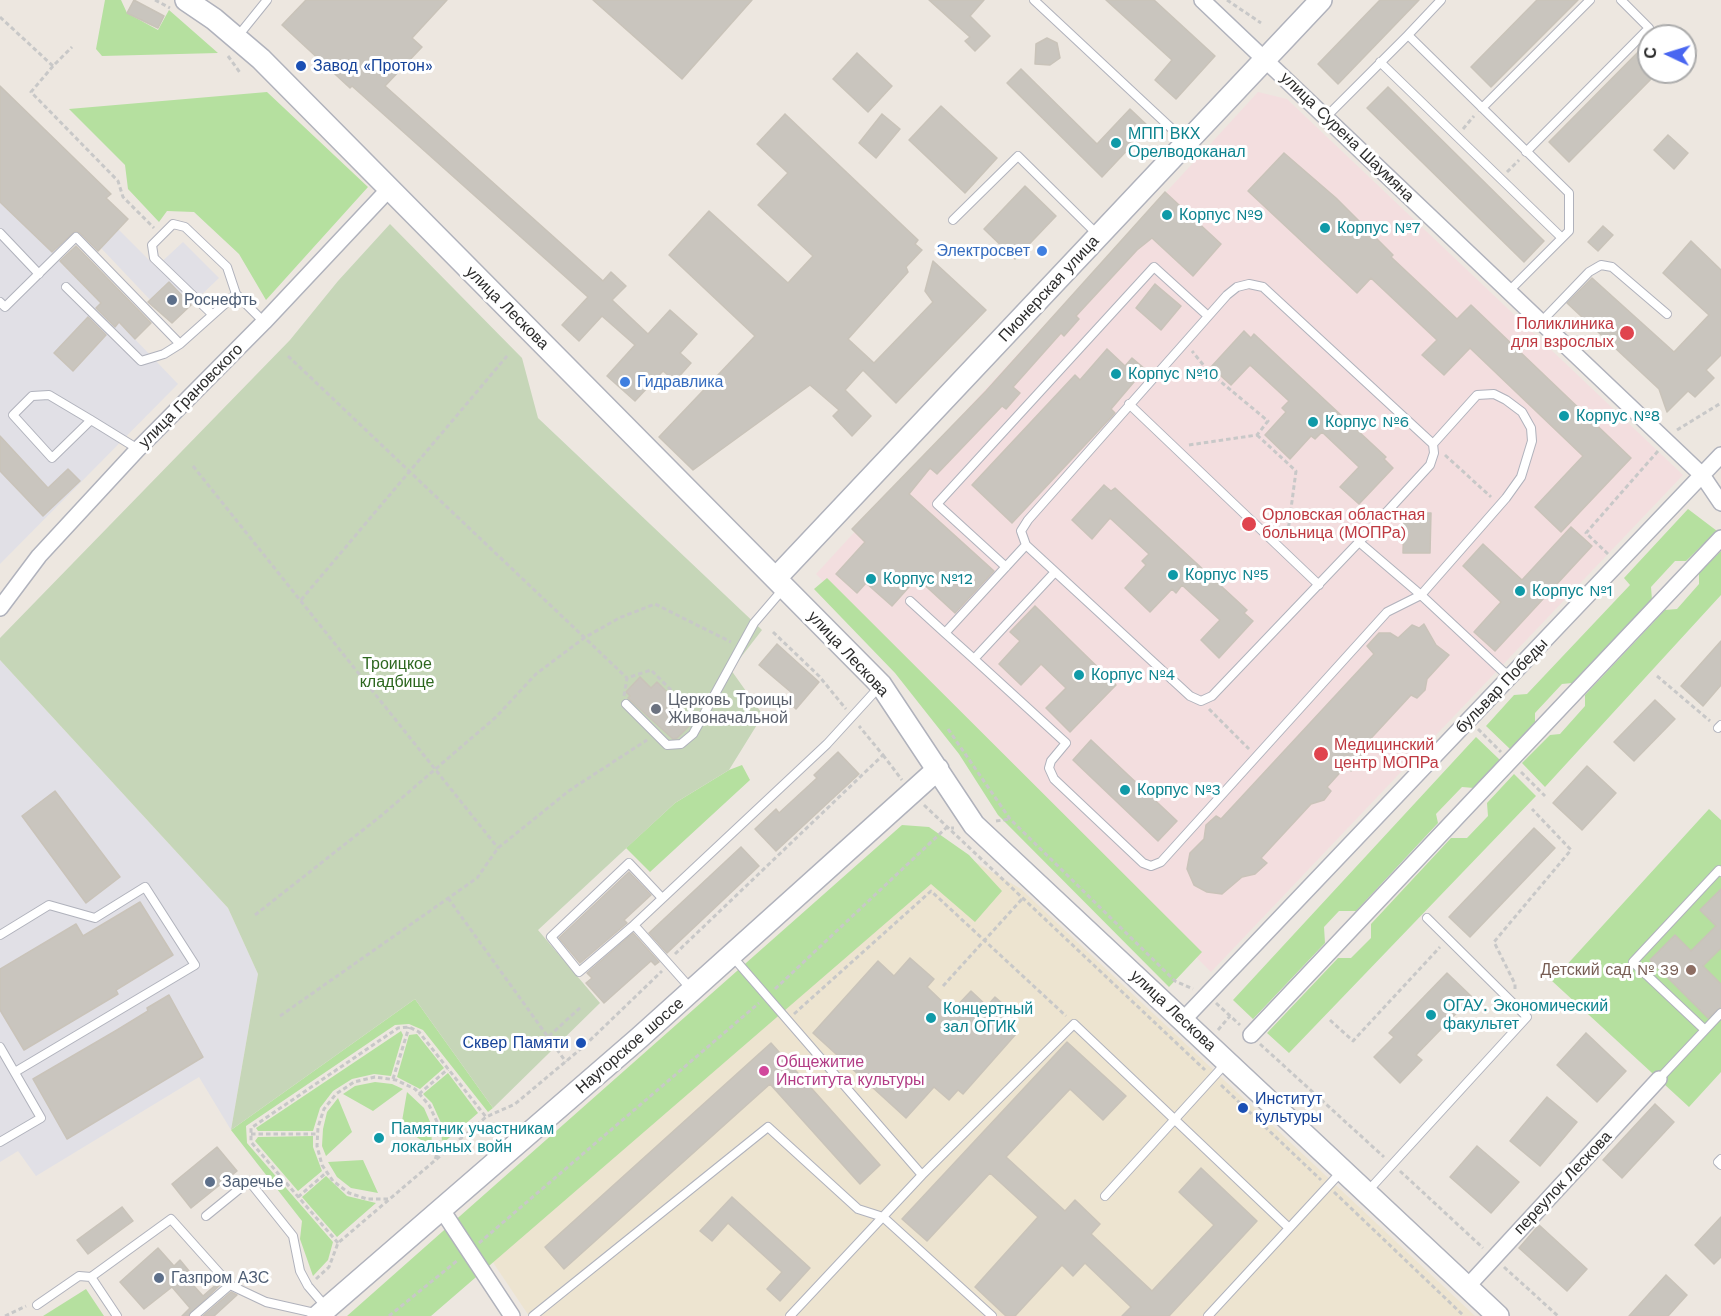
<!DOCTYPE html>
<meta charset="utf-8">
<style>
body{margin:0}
#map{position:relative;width:1721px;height:1316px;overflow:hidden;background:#ede7e0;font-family:"Work Sans",sans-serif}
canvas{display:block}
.north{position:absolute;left:1637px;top:24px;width:60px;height:60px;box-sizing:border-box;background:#fff;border:2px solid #ababab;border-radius:50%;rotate:274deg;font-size:16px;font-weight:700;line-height:24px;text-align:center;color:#2c2c2c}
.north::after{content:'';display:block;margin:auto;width:21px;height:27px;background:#4966f1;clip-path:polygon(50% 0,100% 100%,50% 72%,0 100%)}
</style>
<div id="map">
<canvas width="1721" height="1316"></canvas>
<div class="north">С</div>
</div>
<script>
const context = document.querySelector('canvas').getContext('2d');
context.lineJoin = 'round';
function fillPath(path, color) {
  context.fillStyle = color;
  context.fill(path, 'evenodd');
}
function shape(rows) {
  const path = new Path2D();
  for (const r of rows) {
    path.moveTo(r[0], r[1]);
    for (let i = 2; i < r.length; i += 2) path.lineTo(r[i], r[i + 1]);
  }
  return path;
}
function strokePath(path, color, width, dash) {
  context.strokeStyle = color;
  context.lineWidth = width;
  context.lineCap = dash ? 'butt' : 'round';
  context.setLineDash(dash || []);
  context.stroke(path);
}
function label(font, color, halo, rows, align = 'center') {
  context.font = font + ' "Work Sans",sans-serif';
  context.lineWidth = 6;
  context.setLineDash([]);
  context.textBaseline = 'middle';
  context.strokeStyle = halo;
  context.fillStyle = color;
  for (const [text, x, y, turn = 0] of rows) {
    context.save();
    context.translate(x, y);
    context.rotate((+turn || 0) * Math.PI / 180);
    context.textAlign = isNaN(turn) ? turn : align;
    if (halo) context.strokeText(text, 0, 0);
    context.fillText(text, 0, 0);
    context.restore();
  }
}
const industrial = shape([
 [0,86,111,194,53,254,178,384,0,564],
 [118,229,156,267,183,242,219,278,172,323,101,248],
 [0,660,228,908,258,974,231,1130,199,1077,36,1176,18,1151,0,1162]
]);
const education = shape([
 [950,847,1021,889,1475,1316,529,1316,486,1252]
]);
const medical = shape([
 [1258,92,1287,99,1683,475,1211,972,816,574]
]);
const green = shape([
 [105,0,121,0,127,13,158,30,169,10,218,53,102,56,96,49],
 [267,92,368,187,266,300,239,254,194,212,167,211,159,222,128,189,125,165,69,109],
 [1688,509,1717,531,1686,561,1675,561,1651,587,1652,600,1572,683,1562,684,1535,713,1535,722,1510,749,1486,726,1514,695,1527,694,1630,585,1624,578],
 [1721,551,1721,595,1545,787,1522,763,1550,735,1560,734,1585,706,1585,695,1665,610,1677,609,1699,584,1699,573],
 [827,578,1202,952,1169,987,998,815,959,754,895,673,814,589],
 [1476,737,1500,760,1474,788,1462,787,1436,814,1438,823,1356,911,1339,911,1324,927,1325,943,1253,1019,1233,1000],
 [742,765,750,780,650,872,626,848,675,803,729,770],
 [1514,774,1536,796,1289,1053,1267,1033,1338,958,1351,958,1371,938,1371,924,1451,838,1467,838,1488,816,1487,803],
 [1709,809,1721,820,1721,1072,1689,1107,1552,981],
 [902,825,929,827,969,855,1002,891,975,922,931,884,431,1316,347,1316],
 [415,999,493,1108,488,1112,423,1030,409,1024,395,1025,246,1126,247,1143,333,1242,328,1260,313,1276,300,1239,302,1221,231,1130],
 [401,1031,403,1035,391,1076,374,1074,352,1079,333,1091,320,1108,313,1131,258,1131,256,1128],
 [417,1034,444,1068,420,1089,397,1077,409,1035],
 [448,1073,478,1113,442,1144,441,1123,432,1103,423,1094],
 [375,1082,392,1084,403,1089,373,1111,343,1094,355,1086],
 [407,1092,424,1108,431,1124,432,1147,401,1127],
 [338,1098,352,1132,326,1156,322,1146,323,1129,327,1112],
 [313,1136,313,1147,322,1171,298,1191,255,1141,258,1137],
 [363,1160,378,1193,351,1188,337,1177,328,1162],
 [326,1176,347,1196,376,1203,337,1237,302,1197],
 [86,1289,104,1316,43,1316]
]);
const cemetery = shape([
 [390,224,522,358,538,418,762,630,731,670,763,715,729,770,675,803,538,930,600,1003,493,1108,415,999,231,1130,258,974,228,908,0,660,0,638,290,340,338,281]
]);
const building = shape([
 [134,0,164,16,158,28,127,13,134,0],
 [306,0,447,0,412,38,422,47,385,86,603,281,611,272,626,286,612,300,648,334,670,310,697,334,680,353,691,363,675,381,663,371,635,401,607,376,635,345,602,316,579,341,562,325,588,297,352,86,350,88,282,25,306,0],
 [593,0,752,0,682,79,593,0],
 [929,0,984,0,970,16,990,36,975,51,965,41,970,37,929,0],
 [1106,0,1154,0,1215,56,1176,99,1155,80,1172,60,1106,0],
 [1380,0,1419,0,1338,84,1318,64,1380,0],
 [1537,0,1578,0,1491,87,1471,67,1537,0],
 [1047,38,1057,43,1060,58,1050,65,1035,64,1036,44,1047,38],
 [1649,41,1649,72,1658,72,1569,162,1549,142,1649,41],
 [857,53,892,86,868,112,833,79,857,53],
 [1021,69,1097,144,1130,109,1149,127,1102,177,1007,83,1021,69],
 [0,86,111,194,106,198,128,219,98,251,80,233,75,231,52,252,0,202,0,86],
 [1388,87,1544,241,1524,262,1367,108,1388,87],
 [941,106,997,158,965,193,909,140,941,106],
 [785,114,918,240,915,244,922,250,906,267,908,272,848,339,874,363,933,302,925,291,933,261,986,310,896,403,863,370,845,390,871,416,852,436,833,416,839,410,810,385,693,470,659,437,755,336,669,255,709,211,788,283,813,256,758,205,788,173,757,144,785,114],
 [882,114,900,129,876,158,859,143,882,114],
 [1668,135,1688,153,1674,169,1654,150,1668,135],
 [1284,153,1336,198,1393,255,1391,257,1457,319,1471,305,1631,458,1561,532,1535,507,1583,456,1470,348,1444,375,1422,355,1437,340,1371,278,1357,293,1248,191,1284,153],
 [1025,186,1056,216,1015,259,984,229,1025,186],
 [1165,192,1221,244,1193,276,1152,238,1137,250,1076,316,1079,319,1064,336,1061,333,1013,387,1020,393,1006,409,1002,406,937,474,930,468,909,494,994,571,955,613,917,578,892,606,866,583,857,593,836,574,865,542,852,529,986,391,1165,192],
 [1603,226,1613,235,1598,251,1588,242,1603,226],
 [1691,241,1721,270,1721,355,1706,370,1714,378,1695,397,1688,391,1667,412,1659,389,1567,303,1592,278,1674,352,1709,315,1663,273,1691,241],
 [76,246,151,323,135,339,119,322,115,327,96,308,101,303,60,261,76,246],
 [169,282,191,305,172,323,148,302,169,282],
 [1155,284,1181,306,1161,330,1136,308,1155,284],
 [88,317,106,335,73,371,54,353,88,317],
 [1244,331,1251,338,1254,334,1386,457,1384,459,1393,468,1359,504,1340,487,1359,467,1322,432,1315,439,1311,436,1290,459,1265,435,1286,412,1282,408,1289,401,1250,365,1231,385,1211,367,1244,331],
 [1107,349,1125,366,1132,358,1145,369,1111,409,1115,413,1012,523,972,485,1075,375,1080,380,1107,349],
 [0,436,48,488,68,469,80,481,43,516,0,471,0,436],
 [1104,485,1111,491,1115,488,1247,610,1244,613,1253,621,1219,658,1201,640,1220,620,1182,585,1176,593,1172,589,1150,612,1125,588,1146,565,1142,561,1149,554,1110,518,1092,539,1072,520,1104,485],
 [1404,513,1431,513,1430,553,1403,553,1404,513],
 [1571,527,1592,546,1495,651,1474,632,1501,602,1463,566,1483,544,1522,580,1571,527],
 [1035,606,1116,685,1070,732,1046,708,1066,688,1041,664,1021,685,999,664,1020,641,1010,632,1035,606],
 [1424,624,1436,645,1449,655,1427,679,1425,690,1417,698,1411,695,1362,748,1360,760,1351,771,1345,767,1327,787,1331,791,1324,800,1311,804,1261,858,1267,863,1255,874,1242,877,1222,894,1207,892,1194,885,1187,869,1190,853,1204,839,1206,825,1216,816,1221,819,1374,654,1367,646,1379,633,1390,633,1398,638,1412,625,1419,628,1424,624],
 [1721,641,1721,685,1703,706,1681,686,1721,641],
 [777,644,819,682,796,709,786,700,792,693,759,665,777,644],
 [640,677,651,688,657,682,671,696,667,701,691,724,677,738,673,739,628,698,630,696,626,692,640,677],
 [1655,700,1675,719,1634,761,1614,742,1655,700],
 [1091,740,1177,821,1158,841,1073,760,1091,740],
 [838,752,859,774,776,851,755,829,776,809,779,813,817,778,814,775,838,752],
 [1587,766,1616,793,1582,830,1553,803,1587,766],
 [55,791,120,877,86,903,22,816,55,791],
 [1534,828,1555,848,1470,937,1449,917,1534,828],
 [741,847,759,866,667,953,649,933,741,847],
 [629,872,651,895,624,920,627,923,580,963,559,938,629,872],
 [1721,889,1721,948,1703,966,1721,984,1721,1007,1708,1018,1650,960,1675,935,1691,951,1716,926,1700,910,1721,889],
 [140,902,173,955,116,990,118,994,24,1050,0,1010,0,969,76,924,83,936,140,902],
 [633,933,659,962,655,965,651,961,604,1003,586,983,592,978,587,973,633,933],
 [910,958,934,979,927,987,952,1011,971,991,987,1006,995,997,1012,1012,1003,1022,1016,1034,963,1094,958,1090,949,1100,934,1087,906,1118,813,1033,878,961,894,976,910,958],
 [1447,973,1472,997,1416,1055,1422,1060,1400,1083,1374,1057,1394,1037,1389,1033,1447,973],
 [169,995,203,1057,67,1139,33,1079,117,1030,148,1011,147,1008,169,995],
 [1586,1033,1626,1071,1597,1102,1557,1065,1586,1033],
 [1067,1042,1126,1096,1103,1120,1070,1089,1006,1157,1065,1211,1075,1200,1100,1224,1091,1234,1152,1291,1214,1225,1179,1192,1201,1168,1257,1221,1169,1316,1122,1316,1131,1307,1085,1263,1073,1276,1062,1265,1015,1316,1006,1316,975,1287,1038,1217,990,1173,927,1241,902,1219,1067,1042],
 [771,1043,880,1165,860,1184,770,1084,564,1269,545,1247,771,1043],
 [1547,1097,1577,1122,1540,1166,1510,1141,1547,1097],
 [1655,1104,1674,1122,1622,1178,1603,1160,1655,1104],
 [1477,1146,1519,1182,1491,1213,1450,1177,1477,1146],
 [217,1147,237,1171,191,1208,172,1184,217,1147],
 [732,1197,810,1268,780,1301,767,1289,782,1272,728,1223,712,1241,700,1231,732,1197],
 [122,1207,133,1221,88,1254,77,1240,122,1207],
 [1721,1217,1721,1257,1714,1264,1695,1245,1721,1217],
 [1539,1225,1587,1269,1567,1291,1519,1248,1539,1225],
 [158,1248,174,1266,180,1260,189,1271,184,1275,203,1296,219,1282,221,1284,188,1316,182,1316,190,1308,172,1287,144,1309,120,1282,158,1248],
 [1666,1275,1687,1295,1668,1316,1629,1316,1666,1275],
 [231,1292,237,1295,214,1316,203,1316,231,1292]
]);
const path = shape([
 [155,0,170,8],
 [1227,0,1261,23],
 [0,17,53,66,72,47],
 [1658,32,1667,36],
 [1685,44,1697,50],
 [228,56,241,74],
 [53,66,31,92,118,181,123,197,154,228],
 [1463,129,1474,116],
 [1507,172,1519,160],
 [288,356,627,678],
 [1677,430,1721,403],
 [1257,435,1296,471,1287,539],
 [1189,445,1257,435,1268,421,1209,372,1192,351],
 [1445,455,1491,497],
 [193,466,498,848],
 [1608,554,1586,533,1658,451],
 [301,600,507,356],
 [773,632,819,676,846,709],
 [1657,676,1710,721],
 [624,696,627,678,651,670,694,713],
 [1209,709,1249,749],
 [948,729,1010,819,1175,981,1193,989],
 [1478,729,1501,752],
 [883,755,902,780],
 [1521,772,1545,796],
 [924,805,1205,1070],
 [996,821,1010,819],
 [448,898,548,1037,582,1006],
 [255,915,382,815,496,717,536,674,584,638,619,618,655,604,731,642],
 [675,954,883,755,859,726],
 [943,986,1022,899],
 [775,989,946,828,954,828],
 [1515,989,1515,984,1494,942,1571,850,1532,809],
 [1216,1003,1240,1025],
 [794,1014,931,891,1066,1016],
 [280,1016,477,878,498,848,570,790,647,740],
 [1330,1020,1353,1041,1440,947],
 [1218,1030,1230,1016],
 [548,1037,566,1062],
 [1260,1044,1384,1157],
 [393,1079,409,1027],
 [1221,1085,1321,1180],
 [419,1094,448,1069],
 [251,1134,317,1134],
 [1400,1171,1483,1248],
 [1334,1192,1464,1316],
 [298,1197,327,1172],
 [388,1199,367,1199,349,1193,333,1181,322,1165,317,1146,318,1127,324,1109,336,1094,354,1082,375,1077,396,1080,415,1089,429,1105,438,1124,439,1146,435,1160],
 [338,1243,251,1142,251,1128,398,1028,409,1027,419,1032,486,1117],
 [479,1243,759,1003],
 [1504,1267,1558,1316],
 [316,1279,329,1267,338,1243,486,1117,515,1104,583,1047,662,971],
 [5,1316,26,1306],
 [389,1316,458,1260]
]);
const lane = shape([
 [1034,0,1186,142],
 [1408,35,1441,0],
 [238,36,267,0],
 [1380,62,1562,238],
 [1482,108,1590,0],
 [1326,117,1408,35,1569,193,1569,231,1509,291],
 [1526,152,1649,28,1621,0],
 [953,220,1018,156,1098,235],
 [0,233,39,274],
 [66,287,141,361,164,354,180,344,236,294,264,322],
 [0,302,5,307,76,237,180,344],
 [212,314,154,258,152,245,173,224,185,227,227,267,236,294],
 [1541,322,1589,272,1601,265,1612,267,1667,314],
 [1129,404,1319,585],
 [91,420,52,458,13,415,32,396,49,395,91,420,138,449],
 [1359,542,1212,696,1201,701,1190,696,1026,545,1021,531,1028,520,1227,295,1237,287,1249,284,1263,287,1433,444,1434,453,1430,465,1359,542,1421,595,1509,677],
 [1006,567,937,504,1154,267,1208,316],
 [910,601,945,633,1026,545],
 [945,633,974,659,1055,572],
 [974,659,1066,743,1051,761,1049,768,1054,779,1143,863,1151,866,1161,862,1387,612,1421,595,1506,498,1521,477,1532,441,1531,428,1522,412,1506,400,1494,394,1477,395,1433,444],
 [626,704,667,745,681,744,693,734,754,623,784,588],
 [1718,728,1721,725],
 [634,925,579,972,551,937,629,863,662,898],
 [0,935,49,905,95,918,145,887,195,965,15,1072],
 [732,956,922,1175],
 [692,990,634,925,827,744,880,686],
 [1705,1030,1633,962,1719,870,1721,872],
 [0,1047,41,1118,0,1142],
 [1659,1079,1721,1013],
 [1721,1159,1718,1162,1721,1165],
 [1367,1192,1527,1017,1427,918],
 [1105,1196,1226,1063],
 [206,1216,249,1181,293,1236,300,1271,308,1286,326,1307],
 [91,1277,117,1316],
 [37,1305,79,1276,91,1277,171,1219,230,1285,266,1302,319,1314],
 [194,1316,230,1285],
 [533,1316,768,1127,858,1209,883,1217,992,1316],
 [790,1316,922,1175,1074,1024,1289,1228],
 [1208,1316,1341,1172]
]);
const street = shape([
 [1202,0,1702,475,1721,503],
 [0,608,39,556,138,449,264,322,389,189],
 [1183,1020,1721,455],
 [1251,1035,1721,538],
 [442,1210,512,1316],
 [1467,1287,1659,1079]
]);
const secondary = shape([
 [186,0,214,19,261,59,881,685,974,825,1498,1316],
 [776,578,1321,0],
 [318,1316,639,1038,938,769]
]);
const markers = [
 [301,66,6,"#1a4fb4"],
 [1116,143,6,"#0f9aa8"],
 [1167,215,6,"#0f9aa8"],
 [1325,228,6,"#0f9aa8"],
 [1042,251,6,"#3f7fe0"],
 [172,300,6,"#5c6f8a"],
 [1627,333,8,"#e0444e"],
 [1116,374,6,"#0f9aa8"],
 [625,382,6,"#3f7fe0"],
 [1564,416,6,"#0f9aa8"],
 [1313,422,6,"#0f9aa8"],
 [1249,524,8,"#e0444e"],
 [1173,575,6,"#0f9aa8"],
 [871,579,6,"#0f9aa8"],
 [1520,591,6,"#0f9aa8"],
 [1079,675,6,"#0f9aa8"],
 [656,709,6,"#6b7280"],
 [1321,754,8,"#e0444e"],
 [1125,790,6,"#0f9aa8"],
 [1691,970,6,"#8d6e63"],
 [1431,1015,6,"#0f9aa8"],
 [931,1018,6,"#0f9aa8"],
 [581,1043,6,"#1a4fb4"],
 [764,1071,6,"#d1479c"],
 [1243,1108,6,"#1a4fb4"],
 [379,1138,6,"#0f9aa8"],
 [210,1182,6,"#5c6f8a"],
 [159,1278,6,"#5c6f8a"]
];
const transitNames = [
 ["Завод «Протон»",313,66],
 ["Сквер Памяти",569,1043,"right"],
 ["Институт",1255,1099],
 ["культуры",1255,1117]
];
const cultureNames = [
 ["МПП ВКХ",1128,134],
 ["Орелводоканал",1128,152],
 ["Корпус №9",1179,215],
 ["Корпус №7",1337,228],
 ["Корпус №10",1128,374],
 ["Корпус №8",1576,416],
 ["Корпус №6",1325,422],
 ["Корпус №5",1185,575],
 ["Корпус №12",883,579],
 ["Корпус №1",1532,591],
 ["Корпус №4",1091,675],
 ["Корпус №3",1137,790],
 ["ОГАУ. Экономический",1443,1006],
 ["факультет",1443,1024],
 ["Концертный",943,1009],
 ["зал ОГИК",943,1027],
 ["Памятник участникам",391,1129],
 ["локальных войн",391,1147]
];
const streetNames = [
 ["улица Сурена Шаумяна",1347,137,44],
 ["Пионерская улица",1049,289,-47],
 ["улица Лескова",507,308,45],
 ["улица Грановского",191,396,-45],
 ["улица Лескова",848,654,47],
 ["бульвар Победы",1502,686,-46],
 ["улица Лескова",1173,1011,43],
 ["Наугорское шоссе",630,1046,-41],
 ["переулок Лескова",1563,1183,-47]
];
const shopNames = [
 ["Электросвет",1030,251],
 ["Гидравлика",637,382,"left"]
];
const serviceNames = [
 ["Роснефть",184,300],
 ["Заречье",222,1182],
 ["Газпром АЗС",171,1278]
];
const healthNames = [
 ["Поликлиника",1614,324,"right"],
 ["для взрослых",1614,342,"right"],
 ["Орловская областная",1262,515],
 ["больница (МОПРа)",1262,533],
 ["Медицинский",1334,745],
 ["центр МОПРа",1334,763]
];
const parkNames = [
 ["Троицкое",397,664],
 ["кладбище",397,682]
];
const worshipNames = [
 ["Церковь Троицы",668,700],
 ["Живоначальной",668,718]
];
const educationNames = [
 ["Детский сад № 39",1679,970]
];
const hotelNames = [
 ["Общежитие",776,1062],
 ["Института культуры",776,1080]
];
fillPath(industrial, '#e1e0e6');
fillPath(education, '#ede4d0');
fillPath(medical, '#f3dedf');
fillPath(green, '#b5e09f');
fillPath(cemetery, '#c6d6b8');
fillPath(building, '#c9c5be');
strokePath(building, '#c9c3b9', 1.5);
strokePath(lane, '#b0b2bc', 10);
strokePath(street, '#b0b2bc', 18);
strokePath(secondary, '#b0b2bc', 24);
strokePath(path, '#c8c8c8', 3, [4.5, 3]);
strokePath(lane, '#fff', 8);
strokePath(street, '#fff', 15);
strokePath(secondary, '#fff', 21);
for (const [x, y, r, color] of markers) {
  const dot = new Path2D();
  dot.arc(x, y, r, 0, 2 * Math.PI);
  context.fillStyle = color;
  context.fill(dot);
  strokePath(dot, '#fff', 2);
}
label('16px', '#164399', '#fff', transitNames, 'left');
label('16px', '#0d838f', '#fff', cultureNames, 'left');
label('16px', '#2c2c2c', '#fff', streetNames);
label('16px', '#366cbe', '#fff', shopNames, 'right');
label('16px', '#4e5e75', '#fff', serviceNames, 'left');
label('16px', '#be3a42', '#fff', healthNames, 'left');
label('16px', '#2d671f', '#fff', parkNames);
label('16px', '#5b616d', '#fff', worshipNames, 'left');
label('16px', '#785e54', '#fff', educationNames, 'right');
label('16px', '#b23c85', '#fff', hotelNames, 'left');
</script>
